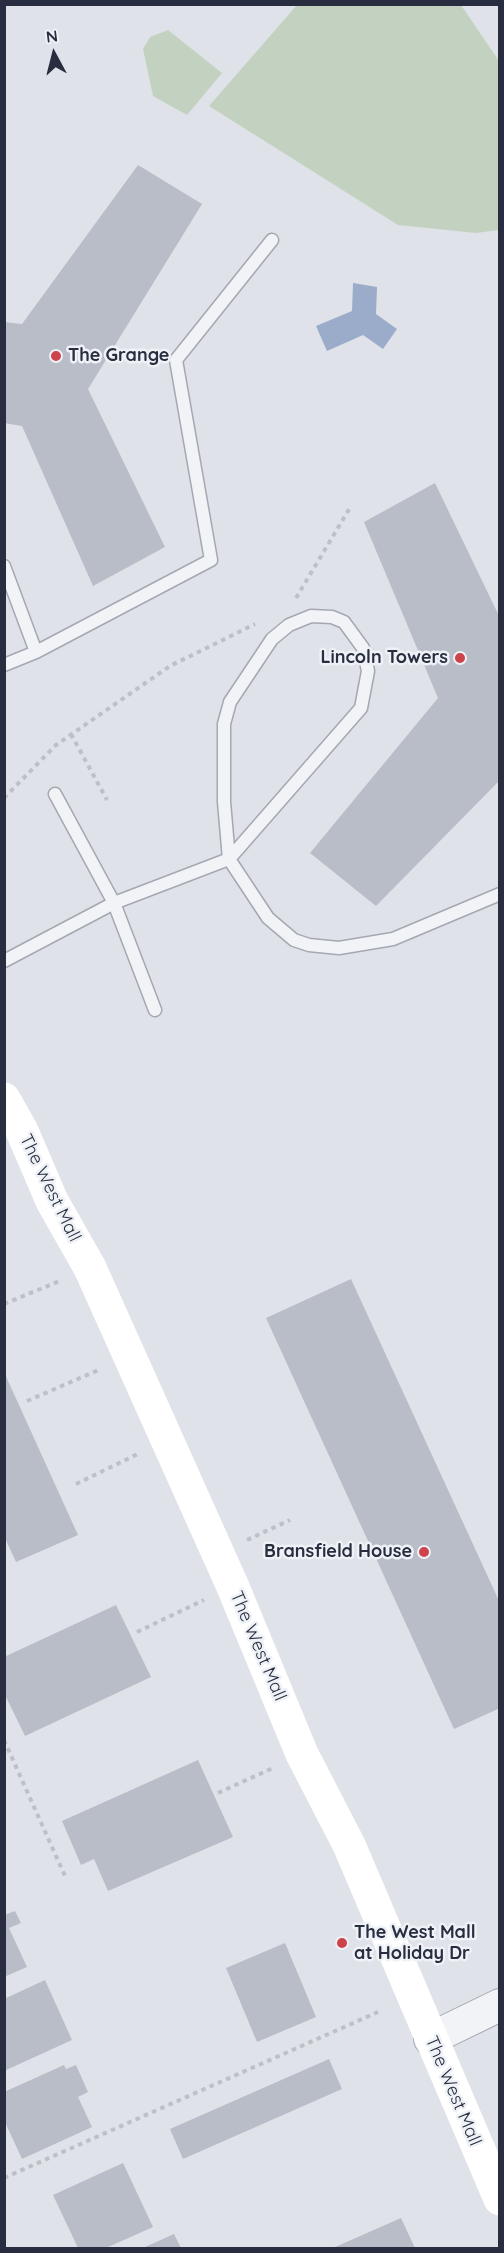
<!DOCTYPE html>
<style>
body{margin:0}
#map{position:relative;width:504px;height:2253px;overflow:hidden;background:#dfe2e8;font-family:Quicksand,sans-serif}
canvas{display:block}
.frame{position:absolute;inset:0;border:6px solid #282e3f;pointer-events:none}
.north{position:absolute;left:24px;top:24px;width:60px;height:60px;-webkit-text-stroke:4px #eef1f6;paint-order:stroke;rotate:353deg;font-size:16px;font-weight:700;line-height:24px;text-align:center;color:#282e3f}
.north::after{content:'';display:block;margin:auto;width:21px;height:27px;background:#282e3f;clip-path:polygon(50% 0,100% 100%,50% 72%,0 100%)}
</style>
<div id="map">
<canvas width="504" height="2253"></canvas>
<div class="frame"></div>
<div class="north">N</div>
</div>
<script>
const context = document.querySelector('canvas').getContext('2d');
context.lineJoin = 'round';
function fillPath(path, color) {
  context.fillStyle = color;
  context.fill(path, 'evenodd');
}
function shape(rows) {
  const path = new Path2D();
  for (const r of rows) {
    path.moveTo(r[0], r[1]);
    for (let i = 2; i < r.length; i += 2) path.lineTo(r[i], r[i + 1]);
  }
  return path;
}
function strokePath(path, color, width, dash) {
  context.strokeStyle = color;
  context.lineWidth = width;
  context.lineCap = dash ? 'butt' : 'round';
  context.setLineDash(dash || []);
  context.stroke(path);
}
function label(font, color, halo, rows, align = 'center') {
  context.font = font + ' Quicksand,sans-serif';
  context.lineWidth = 5;
  context.setLineDash([]);
  context.textBaseline = 'middle';
  context.strokeStyle = halo;
  context.fillStyle = color;
  for (const [text, x, y, turn = 0] of rows) {
    context.save();
    context.translate(x, y);
    context.rotate((+turn || 0) * Math.PI / 180);
    context.textAlign = isNaN(turn) ? turn : align;
    if (halo) context.strokeText(text, 0, 0);
    context.fillText(text, 0, 0);
    context.restore();
  }
}
const green = shape([
 [297,5,461,5,499,61,499,230,476,233,398,225,209,106],
 [168,30,222,73,187,115,153,96,143,49,150,37]
]);
const water = shape([
 [353,283,377,287,376,314,397,329,383,349,363,335,327,351,316,326,352,311]
]);
const building = shape([
 [138,165,202,204,88,389,165,547,93,586,22,426,4,423,4,322,22,324],
 [435,483,500,618,500,780,376,906,310,853,438,698,364,522],
 [351,1279,500,1603,500,1708,454,1729,266,1318],
 [4,1372,78,1535,16,1562,4,1536],
 [116,1605,151,1677,25,1736,4,1693,4,1657],
 [198,1760,233,1837,108,1891,94,1859,81,1865,62,1821],
 [15,1911,21,1923,9,1928,27,1967,4,1977,4,1915],
 [285,1943,316,2017,257,2042,226,1968],
 [45,1980,72,2040,4,2071,4,1999],
 [329,2059,342,2089,183,2159,170,2129],
 [64,2065,66,2069,76,2065,88,2092,78,2097,92,2127,22,2159,4,2120,4,2092],
 [123,2163,153,2227,106,2248,78,2248,53,2195],
 [401,2218,415,2248,333,2248],
 [174,2234,181,2248,143,2248]
]);
const path = shape([
 [296,598,351,506],
 [71,734,107,800],
 [4,798,56,745,170,666,255,624],
 [4,1304,62,1280],
 [27,1401,101,1369],
 [76,1484,140,1453],
 [247,1540,290,1520],
 [137,1632,204,1600],
 [4,1740,65,1876],
 [218,1793,275,1767],
 [4,2178,378,2012]
]);
const service = shape([
 [4,566,36,652,4,665],
 [36,652,211,560,176,360,272,240],
 [55,794,114,903,155,1010],
 [4,961,114,903,229,859,361,708,368,671,363,648,344,622,332,617,311,616,289,625,272,639,230,702,224,724,224,802,229,859,268,918,294,940,309,945,339,948,393,939,500,894]
]);
const tertiary = shape([
 [430,2039,500,2005]
]);
const secondary = shape([
 [4,1099,22,1131,52,1201,90,1268,233,1587,302,1754,349,1845,500,2199]
]);
const markers = [
 [56,356,6,"#ce434b"],
 [460,658,6,"#ce434b"],
 [424,1552,6,"#ce434b"],
 [342,1943,6,"#ce434b"]
];
const poiNames = [
 ["The Grange",68,356],
 ["Lincoln Towers",448,658,"right"],
 ["Bransfield House",412,1552,"right"],
 ["The West Mall",354,1933],
 ["at Holiday Dr",354,1954]
];
const streetNames = [
 ["The West Mall",50,1188,64],
 ["The West Mall",258,1646,67],
 ["The West Mall",453,2091,67]
];
fillPath(green, '#c3d2c0');
fillPath(water, '#9aacc9');
fillPath(building, '#b9bdc8');
strokePath(service, '#a4a8b2', 15);
strokePath(tertiary, '#a4a8b2', 34);
strokePath(path, '#bdc0c7', 4, [4.5, 4.5]);
strokePath(service, '#f2f3f7', 12);
strokePath(tertiary, '#f2f3f7', 32);
strokePath(secondary, '#fff', 33);
for (const [x, y, r, color] of markers) {
  const dot = new Path2D();
  dot.arc(x, y, r, 0, 2 * Math.PI);
  context.fillStyle = color;
  context.fill(dot);
  strokePath(dot, '#eef1f6', 2);
}
label('bold 18px', '#282e3f', '#eef1f6', poiNames, 'left');
label('18px', '#282e3f', '#eef1f6', streetNames);
</script>
